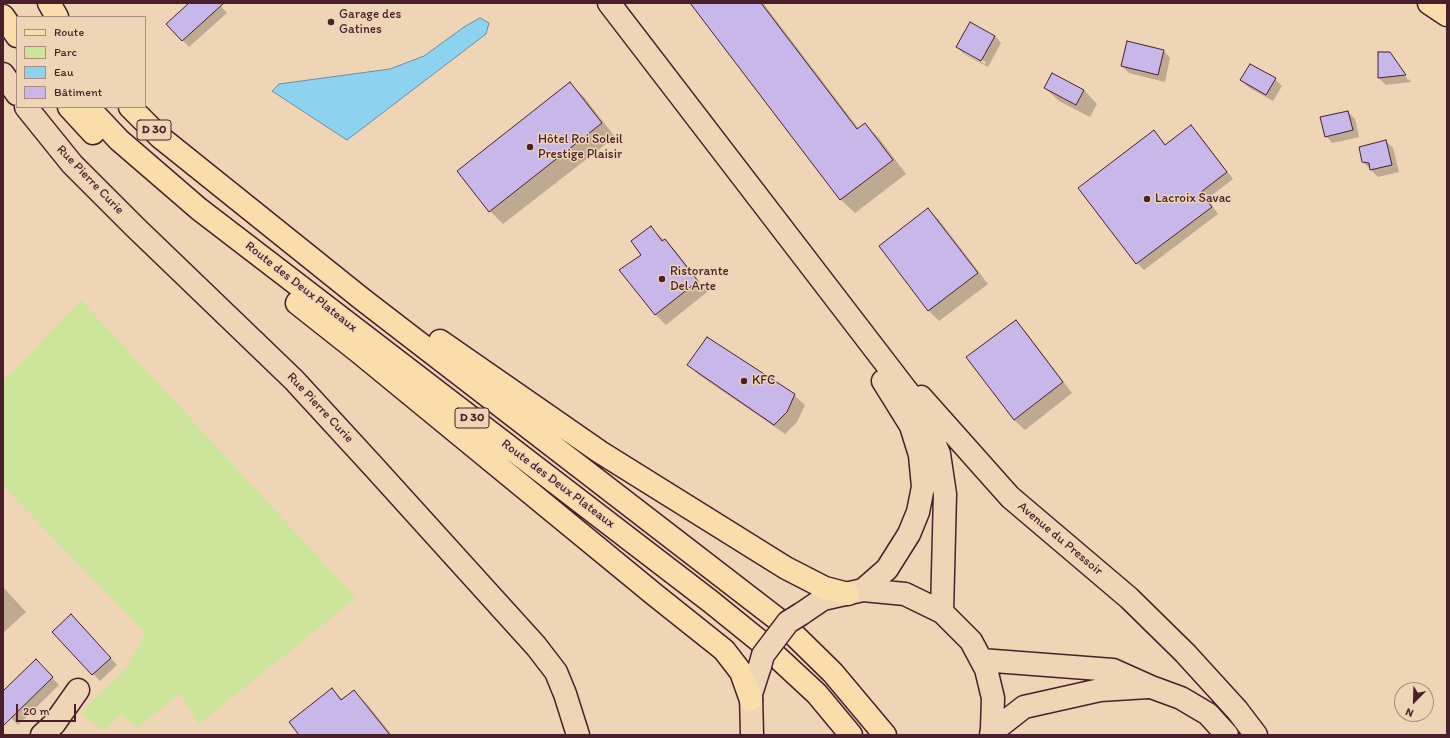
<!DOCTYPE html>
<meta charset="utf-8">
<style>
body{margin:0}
#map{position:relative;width:1450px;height:738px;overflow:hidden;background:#edd5b5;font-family:Itim,sans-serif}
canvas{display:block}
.frame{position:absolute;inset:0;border:4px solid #4a1f2b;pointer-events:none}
.legend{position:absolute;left:16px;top:16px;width:130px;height:92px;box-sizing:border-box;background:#edd5b5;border:1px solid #ac8c7e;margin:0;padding:5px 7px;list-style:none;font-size:12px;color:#4a1f2b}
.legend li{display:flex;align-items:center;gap:8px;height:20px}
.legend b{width:20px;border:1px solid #ac8c7e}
.north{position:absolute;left:1394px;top:682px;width:40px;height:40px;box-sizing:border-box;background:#edd5b5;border:1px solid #ac8c7e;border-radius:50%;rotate:203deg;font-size:11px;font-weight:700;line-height:16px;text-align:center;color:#4a1f2b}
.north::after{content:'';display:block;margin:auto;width:14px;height:18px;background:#4a1f2b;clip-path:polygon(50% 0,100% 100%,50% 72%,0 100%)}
.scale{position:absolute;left:16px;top:704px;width:60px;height:18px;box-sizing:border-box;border:2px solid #4a1f2b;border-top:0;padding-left:5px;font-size:12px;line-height:14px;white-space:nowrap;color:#4a1f2b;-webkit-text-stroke:3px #edd5b5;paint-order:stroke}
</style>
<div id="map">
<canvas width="1450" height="738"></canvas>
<div class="frame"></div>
<ul class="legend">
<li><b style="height:5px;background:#f9deab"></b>Route</li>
<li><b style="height:11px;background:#cce59a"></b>Parc</li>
<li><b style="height:11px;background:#8dd2ee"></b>Eau</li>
<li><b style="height:11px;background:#c8b8e9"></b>Bâtiment</li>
</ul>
<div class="north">N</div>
<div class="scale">20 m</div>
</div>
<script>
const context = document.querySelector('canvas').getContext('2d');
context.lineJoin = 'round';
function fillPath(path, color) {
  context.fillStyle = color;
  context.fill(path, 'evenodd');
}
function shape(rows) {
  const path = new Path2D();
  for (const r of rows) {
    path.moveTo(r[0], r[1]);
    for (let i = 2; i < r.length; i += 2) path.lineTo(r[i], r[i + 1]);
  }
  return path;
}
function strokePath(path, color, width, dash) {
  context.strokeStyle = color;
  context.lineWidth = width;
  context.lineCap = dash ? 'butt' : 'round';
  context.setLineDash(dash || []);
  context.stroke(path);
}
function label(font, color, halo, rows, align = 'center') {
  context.font = font + ' Itim,sans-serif';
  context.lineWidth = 3;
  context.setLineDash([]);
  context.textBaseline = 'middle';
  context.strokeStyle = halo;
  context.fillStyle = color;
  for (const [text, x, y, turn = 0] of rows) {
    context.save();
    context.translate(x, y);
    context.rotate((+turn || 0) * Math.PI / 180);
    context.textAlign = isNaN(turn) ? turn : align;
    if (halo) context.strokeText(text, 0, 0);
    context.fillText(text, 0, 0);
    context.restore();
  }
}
const green = shape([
 [81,300,356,598,199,724,180,693,137,728,121,714,104,731,80,713,126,669,145,633,3,486,3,382]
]);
const water = shape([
 [480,18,489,23,486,34,347,140,272,91,279,84,390,69,424,56,464,27,480,18]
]);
const shadow = shape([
 [190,3,218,3,227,13,189,47,167,24],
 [691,3,763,3,859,129,865,125,879,138,906,174,855,213,841,200],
 [995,36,1001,43,988,67,964,54,957,47],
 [964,50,986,62,985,64,964,53],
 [1164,51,1170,58,1165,82,1129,73,1122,66],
 [1389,53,1395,59,1393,59,1408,80,1409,79,1411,82,1386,85,1379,78],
 [1275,79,1282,86,1273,101,1248,87,1241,80],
 [570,84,584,97,615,137,503,224,490,211],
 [1045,88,1084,90,1097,104,1090,117,1059,101],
 [1348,112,1355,119,1359,137,1332,143,1326,136],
 [1191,126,1198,133,1233,179,1207,199,1218,214,1144,270,1137,263,1080,188,1153,132,1166,145],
 [1386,141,1393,148,1399,172,1378,177,1363,162],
 [928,209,939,220,988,284,939,321,929,311,880,246],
 [651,228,675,250,707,292,666,325,656,315,621,270,643,255],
 [1015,322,1026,332,1072,393,1025,430,1014,420,967,357],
 [689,365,794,395,805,405,797,422,785,434,699,375],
 [3,587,26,612,3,633],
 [77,622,117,665,100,681,53,632],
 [36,661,59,685,18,725,3,710,3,692],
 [332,689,343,700,354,691,367,704,392,735,300,735]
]);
const building = shape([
 [189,3,224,3,182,41,166,24,189,3],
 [690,3,761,3,857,129,865,123,893,160,840,200,690,3],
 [970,22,995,36,981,61,956,47,970,22],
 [1127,41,1164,50,1158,75,1121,66,1127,41],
 [1378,52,1390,52,1406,75,1378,78,1378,52],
 [1250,64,1276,78,1266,95,1240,80,1250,64],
 [1052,73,1084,90,1076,105,1044,88,1052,73],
 [570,82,602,123,489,212,457,171,570,82],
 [1348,111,1353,130,1325,137,1320,117,1348,111],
 [1191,125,1227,172,1201,192,1212,207,1136,264,1078,188,1154,130,1165,145,1191,125],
 [1386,140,1392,165,1370,170,1369,163,1362,162,1359,147,1386,140],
 [928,208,978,273,928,311,879,246,928,208],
 [651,226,662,241,665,239,698,281,655,315,619,270,641,255,631,241,651,226],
 [1016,320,1063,382,1014,420,966,357,1016,320],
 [707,337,795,394,787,412,774,425,687,365,707,337],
 [71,614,111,658,92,675,52,632,71,614],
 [36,659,53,677,3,726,3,691,36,659],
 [332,688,341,700,354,690,390,735,299,735,289,722,332,688]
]);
const minor = shape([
 [609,3,920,408,939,454,945,494,942,612],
 [3,74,17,94],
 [26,107,72,164,135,227,294,380,373,466,536,646,556,672,565,694,578,735],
 [921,397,1010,497,1129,598,1185,653,1237,710,1256,735],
 [863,590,887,569,909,534,918,512,923,487,920,455,911,426,883,381],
 [801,614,823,599,863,590,905,594,942,612,971,641,986,669,993,698,992,729,991,735],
 [981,660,1113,670,1151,687,1181,698,1208,714,1227,735],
 [992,732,1024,707,1100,690,1148,687],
 [42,735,54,724,78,690],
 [752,735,751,694,760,666]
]);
const major = shape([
 [49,3,57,17],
 [3,16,17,36],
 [69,107,93,133],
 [88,107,119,140,199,209,710,601,762,643,817,694,851,735],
 [130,107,160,137,362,299,780,621,833,673,885,735],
 [297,303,359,352,655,595,724,650,741,672,751,700],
 [440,341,600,452,786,568,825,588,848,594]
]);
const highway = shape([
 [1429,3,1447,15]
]);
const minorBridge = shape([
 [760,666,763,655,788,622,801,614]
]);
const markers = [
 [331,22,4,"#4a1f2b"],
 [530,147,4,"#4a1f2b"],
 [1147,199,4,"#4a1f2b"],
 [662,279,4,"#4a1f2b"],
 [744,381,4,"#4a1f2b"]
];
const shields = [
 [154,130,34],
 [472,418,34]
];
const shieldNames = [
 ["D 30",154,130],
 ["D 30",472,418]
];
const poiNames = [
 ["Garage des",339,15],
 ["Gatines",339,30],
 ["Hôtel Roi Soleil",538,140],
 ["Prestige Plaisir",538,155],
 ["Lacroix Savac",1155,199],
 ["Ristorante",670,272],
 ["Del Arte",670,287],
 ["KFC",752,381]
];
const streetNames = [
 ["Rue Pierre Curie",90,180,46],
 ["Route des Deux Plateaux",301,287,38],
 ["Rue Pierre Curie",320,408,47],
 ["Route des Deux Plateaux",558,484,37],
 ["Avenue du Pressoir",1060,539,40]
];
fillPath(green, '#cce59a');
fillPath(water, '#8dd2ee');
strokePath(water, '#728aa0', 1);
fillPath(shadow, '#0003');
fillPath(building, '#c8b8e9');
strokePath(building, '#4a1f2b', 1);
strokePath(minor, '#4a1f2b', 25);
strokePath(major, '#4a1f2b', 25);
strokePath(highway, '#4a1f2b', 25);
strokePath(minor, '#edd5b5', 22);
strokePath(major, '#f9deab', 22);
strokePath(highway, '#f9deab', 22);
strokePath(minorBridge, '#4a1f2b', 25, []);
strokePath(minorBridge, '#edd5b5', 22);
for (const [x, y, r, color] of markers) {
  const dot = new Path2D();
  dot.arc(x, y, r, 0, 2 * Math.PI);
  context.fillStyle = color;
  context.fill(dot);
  strokePath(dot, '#edd5b5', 1.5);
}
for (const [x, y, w] of shields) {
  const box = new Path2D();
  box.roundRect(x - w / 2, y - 10, w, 20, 3);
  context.fillStyle = '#edd5b5';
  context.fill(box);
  strokePath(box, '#4a1f2b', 1);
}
label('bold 12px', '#4a1f2b', null, shieldNames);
label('13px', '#4a1f2b', '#edd5b5', poiNames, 'left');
label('13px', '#4a1f2b', '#edd5b5', streetNames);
</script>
